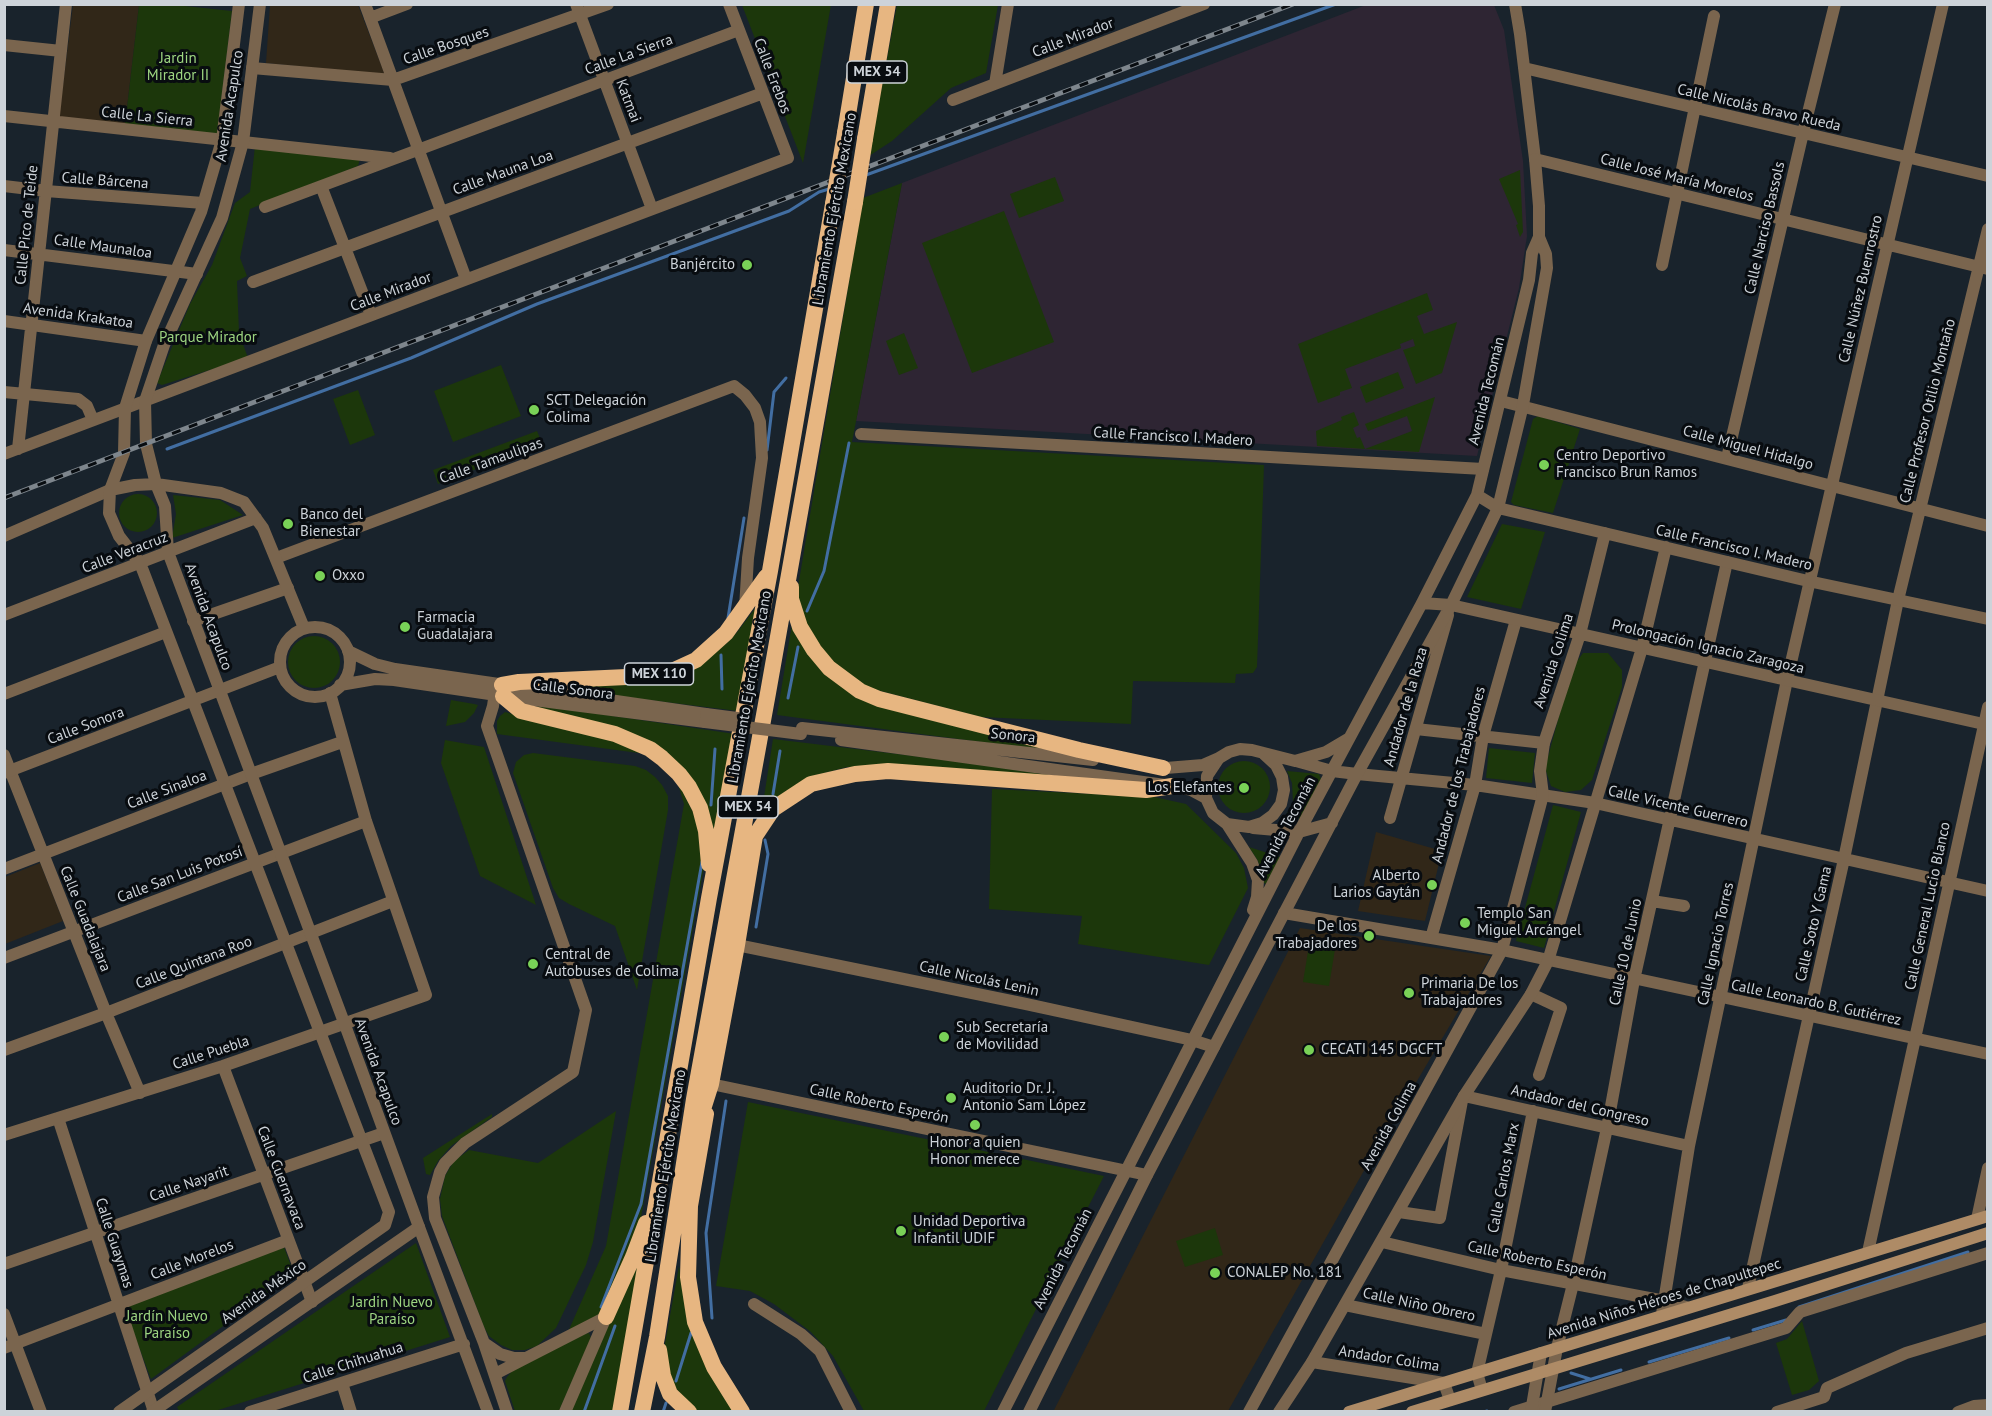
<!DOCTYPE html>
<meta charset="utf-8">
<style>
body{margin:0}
#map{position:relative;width:1992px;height:1416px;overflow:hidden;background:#19232c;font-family:"PT Sans",sans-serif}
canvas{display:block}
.frame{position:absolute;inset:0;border:6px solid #cdd3d9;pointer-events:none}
</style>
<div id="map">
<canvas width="1992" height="1416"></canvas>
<div class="frame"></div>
</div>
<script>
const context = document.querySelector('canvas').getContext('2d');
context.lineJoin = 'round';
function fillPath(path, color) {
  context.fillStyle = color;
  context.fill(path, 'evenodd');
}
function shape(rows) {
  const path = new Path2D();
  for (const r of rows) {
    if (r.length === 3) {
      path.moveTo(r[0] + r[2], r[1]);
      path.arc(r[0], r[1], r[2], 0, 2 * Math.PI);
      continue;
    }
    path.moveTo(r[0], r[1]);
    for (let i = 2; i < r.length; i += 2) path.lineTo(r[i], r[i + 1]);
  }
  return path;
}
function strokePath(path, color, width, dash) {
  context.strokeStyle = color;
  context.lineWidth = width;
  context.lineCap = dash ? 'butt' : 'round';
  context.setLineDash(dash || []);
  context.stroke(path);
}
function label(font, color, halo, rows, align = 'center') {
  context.font = font + ' "PT Sans",sans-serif';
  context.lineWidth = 6;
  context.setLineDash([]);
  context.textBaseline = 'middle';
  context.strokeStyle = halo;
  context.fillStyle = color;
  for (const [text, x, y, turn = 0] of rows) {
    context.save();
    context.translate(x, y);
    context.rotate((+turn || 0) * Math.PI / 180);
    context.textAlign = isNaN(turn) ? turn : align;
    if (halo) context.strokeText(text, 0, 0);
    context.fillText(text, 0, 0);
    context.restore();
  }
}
const commercial = shape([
 [1366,5,1494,5,1504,30,1523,161,1527,236,1519,288,1477,456,856,421,902,183]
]);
const education = shape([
 [73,5,139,5,125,125,59,117],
 [270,5,358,5,385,75,266,63],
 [1376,832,1442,851,1425,921,1358,911],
 [40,863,63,921,5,944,5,877],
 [1300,928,1491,956,1366,1167,1228,1411,1053,1412]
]);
const green = shape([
 [139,5,175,5,232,11,217,135,125,125],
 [742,5,831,5,803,163],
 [897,5,998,5,986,73,951,88,892,141,869,156],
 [255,146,360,159,358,166,250,209,240,258,247,276,237,281,239,333,248,358,162,385,157,383,190,304,212,265,235,203,250,192],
 [1520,170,1523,232,1520,237,1516,225,1518,224,1499,179],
 [1055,177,1064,201,1019,218,1010,194],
 [902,183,852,442,1264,465,1257,667,1253,673,1236,674,1235,683,1133,681,1131,724,981,717,865,687,832,662,809,632,797,593,863,198],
 [1004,211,1054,342,972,373,922,243],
 [1427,293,1433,310,1417,316,1424,334,1457,322,1442,373,1416,384,1403,350,1415,346,1413,339,1400,344,1401,348,1345,369,1352,388,1340,392,1340,395,1318,403,1298,344],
 [904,333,918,368,899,375,886,341],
 [501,365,521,416,453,442,434,391],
 [1398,372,1404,388,1366,403,1360,387],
 [358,390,375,435,350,445,333,399],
 [1435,397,1419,452,1365,449,1317,446,1316,431,1342,420,1341,417,1354,412,1359,425,1353,428,1357,438,1360,437,1365,449,1412,431,1407,416,1368,431,1365,424],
 [1538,416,1580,429,1553,513,1514,505,1511,502,1533,419],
 [537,431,542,443,438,484,433,470],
 [138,513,19],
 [173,495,220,500,243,515,172,538,176,514],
 [1502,524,1545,532,1521,609,1467,597],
 [756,607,738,711,529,685,645,683,726,644,738,631],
 [792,624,835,682,1087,756,777,715],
 [314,662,26],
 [1583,653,1608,653,1622,670,1622,687,1592,780,1581,790,1565,792,1551,786,1545,768,1572,668],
 [451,700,474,704,478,705,474,713,465,722,446,726],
 [532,704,735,734,715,836,689,775],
 [505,712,626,744,646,754,497,734,497,721,500,716],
 [773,739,1079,776,847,767,809,777,775,799,762,810],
 [445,740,484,747,536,905,480,876,441,763],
 [1489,748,1535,753,1532,783,1486,778],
 [533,753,635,766,646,770,655,777,662,785,668,796,668,810,637,990,615,926,569,904,559,898,553,888,513,773,516,762,524,755],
 [1244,787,26],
 [1287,771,1319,774,1321,779,1301,818,1284,819,1293,802,1292,783],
 [677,781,697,820,705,861,640,1223,600,1317,567,1334,606,1246,684,804],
 [992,789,1154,797,1186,804,1236,853,1244,868,1248,888,1209,965,1078,944,1082,916,989,909],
 [1553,805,1581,812,1544,948,1516,941],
 [1249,847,1280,857,1266,884,1264,883,1258,861],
 [1310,939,1336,943,1329,986,1303,982],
 [748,1102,1104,1176,984,1411,864,1411,833,1356,811,1332,774,1304,750,1291,716,1286],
 [616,1111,593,1242,586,1265,556,1328,537,1346,525,1350,512,1350,501,1345,489,1336,484,1327,442,1216,440,1199,445,1176,454,1161,469,1150,538,1163],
 [492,1114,492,1117,451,1146,438,1161,430,1175,426,1174,423,1158],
 [1215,1228,1223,1255,1185,1267,1176,1241],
 [416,1243,450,1337,215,1411,179,1411,177,1407],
 [284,1247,294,1274,151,1379,124,1307],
 [641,1254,614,1411,569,1412],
 [679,1266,686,1312,737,1411,696,1411,671,1383,664,1349],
 [1802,1321,1819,1381,1809,1390,1792,1395,1776,1343,1787,1339],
 [589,1333,591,1338,559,1411,515,1411,505,1381,507,1377,513,1370,584,1334]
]);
const stream = shape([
 [866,175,1336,4],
 [167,449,411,358,537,304,789,211,819,192,829,189],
 [767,450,774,392,786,378],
 [807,611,824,571,849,443],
 [728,618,744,518],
 [721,655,722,689],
 [788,698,798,647],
 [773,794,780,751],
 [711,805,715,749],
 [756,927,768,854,765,840],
 [601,1307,641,1204,702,862],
 [1799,1307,1968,1252],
 [712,1318,706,1233,726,1101],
 [1753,1330,1786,1320],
 [1649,1362,1729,1338],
 [1571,1373,1590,1379],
 [676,1381,691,1333],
 [1559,1389,1621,1370],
 [584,1412,615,1326],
 [663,1412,666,1403],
 [1484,1412,1487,1411]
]);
const minor = shape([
 [365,4,466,279],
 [576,4,652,209],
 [1515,4,1520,34,1535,159,1988,269],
 [370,18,407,4],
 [4,45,61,51],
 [252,68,393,80,608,4],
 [1524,68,1988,176],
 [995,84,1008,4],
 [953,100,1204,4],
 [4,116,390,158],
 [4,186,46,191,203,203],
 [321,186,371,315],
 [265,207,739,30],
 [4,250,197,274],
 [1662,265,1714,16],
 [253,282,763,93],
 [4,321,146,341],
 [4,392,78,399,87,406,93,420],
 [1501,401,1988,526],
 [861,434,1483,469],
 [18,449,66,4],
 [4,454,788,158,729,4],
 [1727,458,1803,133,1835,4],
 [4,536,110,490],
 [276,558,734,386,745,395,755,408,760,422,762,458,748,558,745,608],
 [193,621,288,588],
 [496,686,493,706,487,726,586,1010,573,1072,465,1143,445,1163,440,1172,433,1197,435,1218,484,1343,507,1412],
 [4,694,166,632],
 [1416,729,1544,743],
 [4,755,106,1013,140,1093],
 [1357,774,1475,785,1595,803,1988,891],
 [1390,818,1448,615],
 [4,869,251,774,342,742],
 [1652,901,1684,906],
 [1284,913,1502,950,1988,1054],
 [1431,938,1475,785,1483,736,1516,620],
 [737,945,1026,1004,1192,1040,1214,1047],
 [4,958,366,821],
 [1531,994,1561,1008,1539,1075],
 [4,1050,106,1013,393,901],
 [223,1066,312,1302],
 [711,1084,1147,1175],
 [1464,1096,1689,1146],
 [58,1118,154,1412],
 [4,1135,223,1066,426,995,366,821,330,693],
 [1399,1212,1440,1218,1462,1101],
 [1977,1219,1988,1168],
 [419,1227,488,1412],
 [1382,1242,1501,1270,1665,1301,1686,1307],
 [1868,1252,1988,707],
 [4,1264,384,1133],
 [1748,1288,1844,859,1898,600,1988,229],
 [754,1304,801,1334,820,1351,851,1412],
 [1345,1305,1486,1334],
 [4,1314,41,1412],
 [1662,1314,1689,1146,1787,680,1943,4],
 [484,1343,500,1354,514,1358,526,1358,606,1317],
 [4,1348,288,1240],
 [1557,1348,1573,1284,1607,1128,1634,980,1727,562],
 [1312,1362,1444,1383,1450,1400],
 [495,1374,526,1358],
 [342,1383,351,1412],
 [1482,1390,1477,1373,1501,1270,1533,1111],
 [250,1412,464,1344],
 [1514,1412,1786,1328,1800,1312,1988,1253],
 [1777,1412,1824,1397,1827,1388,1906,1353,1988,1328],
 [1958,1412,1974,1406,1988,1405]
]);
const tertiary = shape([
 [110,490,135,485,156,484,221,493,244,502,263,528,304,628],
 [1477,495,1498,508,1808,581,1988,619],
 [1422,603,1451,605,1988,725],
 [4,615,256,518],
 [315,662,35],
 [348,651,375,664,395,669,706,714],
 [340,685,375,679,394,680,503,696,705,722],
 [802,728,1093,760],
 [841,740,1172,786,1191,790,1206,798],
 [1264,754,1276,765,1282,777,1284,790,1281,804,1273,815,1262,823,1249,827,1227,824,1213,813,1206,798,1207,776,1219,758,1229,752,1240,749,1252,750,1295,761,1326,752,1348,739],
 [1296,761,1332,771,1357,774],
 [1155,767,1166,768,1203,765,1219,758],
 [4,773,280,667],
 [1227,824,1252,863,1258,880,1257,897,1253,910],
 [1253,828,1299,832,1332,823],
 [119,1412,385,1225,389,1212,140,563,119,536,109,513,110,490,124,453,125,408,146,341,201,212,222,140,239,4],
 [152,1412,419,1227,345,1025,168,552,165,506,156,484,146,444,145,401,164,345,222,218,243,142,260,4],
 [565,1412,606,1317],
 [1003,1412,1299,832,1422,603,1477,495,1529,280,1532,253,1539,237],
 [1029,1412,1147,1175,1357,774,1451,605,1498,508,1523,405,1547,268,1546,254,1539,237,1539,206,1535,159],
 [1249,1412,1502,950,1543,795,1540,771,1544,743,1580,634,1605,533],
 [1279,1412,1312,1362,1464,1096,1531,994,1548,961,1642,648,1666,547],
 [1531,1412,1541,1353],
 [1545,1412,1557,1348]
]);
const secondary = shape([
 [1349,1412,1988,1216],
 [1412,1412,1775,1301,1988,1233]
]);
const trunk = shape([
 [845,133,866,4],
 [865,139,888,4],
 [791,587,791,599,800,627,814,650,829,668,860,691,879,699,1079,750,1163,768],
 [502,685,519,682,648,676,672,671,696,660,726,633,766,577],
 [503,696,521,711,615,734,650,749,662,758,679,774,689,787,700,808,706,831,709,864],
 [706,1114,690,1206,688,1277,695,1322,714,1367,742,1412],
 [698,1125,711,1084,737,945,755,836,773,809,811,784,855,774,888,771,1146,790,1172,786],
 [606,1317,633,1257,646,1223],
 [659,1350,663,1376,670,1394,689,1412],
 [620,1412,709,898,770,571,833,204],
 [642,1412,657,1337,694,1099,768,693,855,202]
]);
const rail = shape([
 [4,498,1293,4]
]);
const tertiaryBridge = shape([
 [706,714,745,719],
 [705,722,801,734]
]);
const trunkBridge = shape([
 [855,202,865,139],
 [833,204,845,133]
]);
const markers = [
 [747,265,6,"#79d157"],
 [534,410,6,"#79d157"],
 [1544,465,6,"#79d157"],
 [288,524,6,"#79d157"],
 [320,576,6,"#79d157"],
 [405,627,6,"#79d157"],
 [1244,788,6,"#79d157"],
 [1432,885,6,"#79d157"],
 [1465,923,6,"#79d157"],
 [1369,936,6,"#79d157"],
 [533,964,6,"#79d157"],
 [1409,993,6,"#79d157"],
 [944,1037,6,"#79d157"],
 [1309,1050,6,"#79d157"],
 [951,1098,6,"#79d157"],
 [975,1125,6,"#79d157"],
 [901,1231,6,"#79d157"],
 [1215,1273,6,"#79d157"]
];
const shields = [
 [877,72,60],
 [659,674,69],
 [748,807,60]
];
const shieldNames = [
 ["MEX 54",877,72],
 ["MEX 110",659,674],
 ["MEX 54",748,807]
];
const streetNames = [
 ["Calle Mirador",1073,38,-21],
 ["Calle Bosques",446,46,-19],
 ["Calle La Sierra",629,55,-20],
 ["Calle Erebos",772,76,69],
 ["Katmai",628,101,69],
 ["Avenida Acapulco",230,106,-81],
 ["Calle Nicolás Bravo Rueda",1759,108,13],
 ["Calle La Sierra",147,117,6],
 ["Calle Mauna Loa",503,173,-20],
 ["Calle José María Morelos",1677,178,14],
 ["Calle Bárcena",105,181,4],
 ["Libramiento Ejército Mexicano",835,209,-80],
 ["Calle Pico de Teide",27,225,-84],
 ["Calle Narciso Bassols",1765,228,-77],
 ["Calle Maunaloa",103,247,8],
 ["Calle Núñez Buenrostro",1861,289,-77],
 ["Calle Mirador",391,292,-21],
 ["Avenida Krakatoa",78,316,8],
 ["Avenida Tecomán",1487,391,-76],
 ["Calle Profesor Otilio Montaño",1928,411,-76],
 ["Calle Francisco I. Madero",1173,437,3],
 ["Calle Miguel Hidalgo",1748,448,15],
 ["Calle Tamaulipas",491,461,-20],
 ["Calle Francisco I. Madero",1734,548,13],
 ["Calle Veracruz",125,553,-21],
 ["Avenida Acapulco",208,617,70],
 ["Prolongación Ignacio Zaragoza",1708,647,13],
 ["Avenida Colima",1554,661,-72],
 ["Libramiento Ejército Mexicano",750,687,-80],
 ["Calle Sonora",573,690,7],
 ["Andador de la Raza",1406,707,-74],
 ["Calle Sonora",86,726,-21],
 ["Sonora",1013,736,6],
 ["Andador de los Trabajadores",1459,775,-76],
 ["Calle Sinaloa",167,790,-21],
 ["Calle Vicente Guerrero",1678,807,13],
 ["Avenida Tecomán",1286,827,-62],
 ["Calle San Luis Potosí",180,875,-21],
 ["Calle General Lucio Blanco",1928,906,-78],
 ["Calle Guadalajara",85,919,68],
 ["Calle Soto Y Gama",1814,924,-77],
 ["Calle Ignacio Torres",1716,944,-78],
 ["Calle 10 de Junio",1626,952,-78],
 ["Calle Quintana Roo",194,963,-21],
 ["Calle Nicolás Lenin",979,979,12],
 ["Calle Leonardo B. Gutiérrez",1816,1003,12],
 ["Calle Puebla",211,1053,-18],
 ["Avenida Acapulco",378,1072,70],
 ["Calle Roberto Esperón",879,1104,12],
 ["Andador del Congreso",1580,1106,13],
 ["Avenida Colima",1389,1126,-61],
 ["Libramiento Ejército Mexicano",666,1166,-81],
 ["Calle Cuernavaca",281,1178,69],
 ["Calle Carlos Marx",1504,1178,-79],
 ["Calle Nayarit",189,1184,-19],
 ["Calle Guaymas",114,1243,72],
 ["Avenida Tecomán",1063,1259,-63],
 ["Calle Morelos",192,1260,-21],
 ["Calle Roberto Esperón",1537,1261,12],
 ["Avenida México",264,1292,-35],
 ["Avenida Niños Héroes de Chapultepec",1664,1299,-17],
 ["Calle Niño Obrero",1419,1305,12],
 ["Andador Colima",1389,1359,9],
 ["Calle Chihuahua",353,1363,-18]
];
const parkNames = [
 ["Jardin",178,59],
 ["Mirador II",178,76],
 ["Parque Mirador",208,338],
 ["Jardin Nuevo",392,1303],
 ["Paraíso",392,1320],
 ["Jardín Nuevo",167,1317],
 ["Paraíso",167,1334]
];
const poiNames = [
 ["Banjército",735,265,"right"],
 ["SCT Delegación",546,401],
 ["Colima",546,418],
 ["Centro Deportivo",1556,456],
 ["Francisco Brun Ramos",1556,473],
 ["Banco del",300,515],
 ["Bienestar",300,532],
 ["Oxxo",332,576],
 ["Farmacia",417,618],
 ["Guadalajara",417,635],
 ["Los Elefantes",1232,788,"right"],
 ["Alberto",1420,876,"right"],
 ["Larios Gaytán",1420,893,"right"],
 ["Templo San",1477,914],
 ["Miguel Arcángel",1477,931],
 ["De los",1357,927,"right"],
 ["Trabajadores",1357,944,"right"],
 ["Central de",545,955],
 ["Autobuses de Colima",545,972],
 ["Primaria De los",1421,984],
 ["Trabajadores",1421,1001],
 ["Sub Secretaría",956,1028],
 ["de Movilidad",956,1045],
 ["CECATI 145 DGCFT",1321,1050],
 ["Auditorio Dr. J.",963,1089],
 ["Antonio Sam López",963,1106],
 ["Honor a quien",975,1143,"center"],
 ["Honor merece",975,1160,"center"],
 ["Unidad Deportiva",913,1222],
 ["Infantil UDIF",913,1239],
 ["CONALEP No. 181",1227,1273]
];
fillPath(commercial, '#2e2533');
fillPath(education, '#312718');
fillPath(green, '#1c370b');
strokePath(stream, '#426ea2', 3);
strokePath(minor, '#7a654e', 12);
strokePath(tertiary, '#7a654e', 12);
strokePath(secondary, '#ae8b66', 12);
strokePath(trunk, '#e7b681', 16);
strokePath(rail, '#7e868d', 5);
strokePath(rail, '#080c10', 3, [9]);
strokePath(tertiaryBridge, '#7a654e', 12);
strokePath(trunkBridge, '#e7b681', 16);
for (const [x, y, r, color] of markers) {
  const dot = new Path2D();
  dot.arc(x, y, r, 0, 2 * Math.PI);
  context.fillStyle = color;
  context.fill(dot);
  strokePath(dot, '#080c10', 2);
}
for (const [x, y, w] of shields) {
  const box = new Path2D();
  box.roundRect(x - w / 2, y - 11, w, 22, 4.5);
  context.fillStyle = '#080c10';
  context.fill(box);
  strokePath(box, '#cdd3d9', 1.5);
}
label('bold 14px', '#cdd3d9', null, shieldNames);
label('15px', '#cdd3d9', '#080c10', streetNames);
label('15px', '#9dd581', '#080c10', parkNames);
label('15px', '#cdd3d9', '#080c10', poiNames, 'left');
</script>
